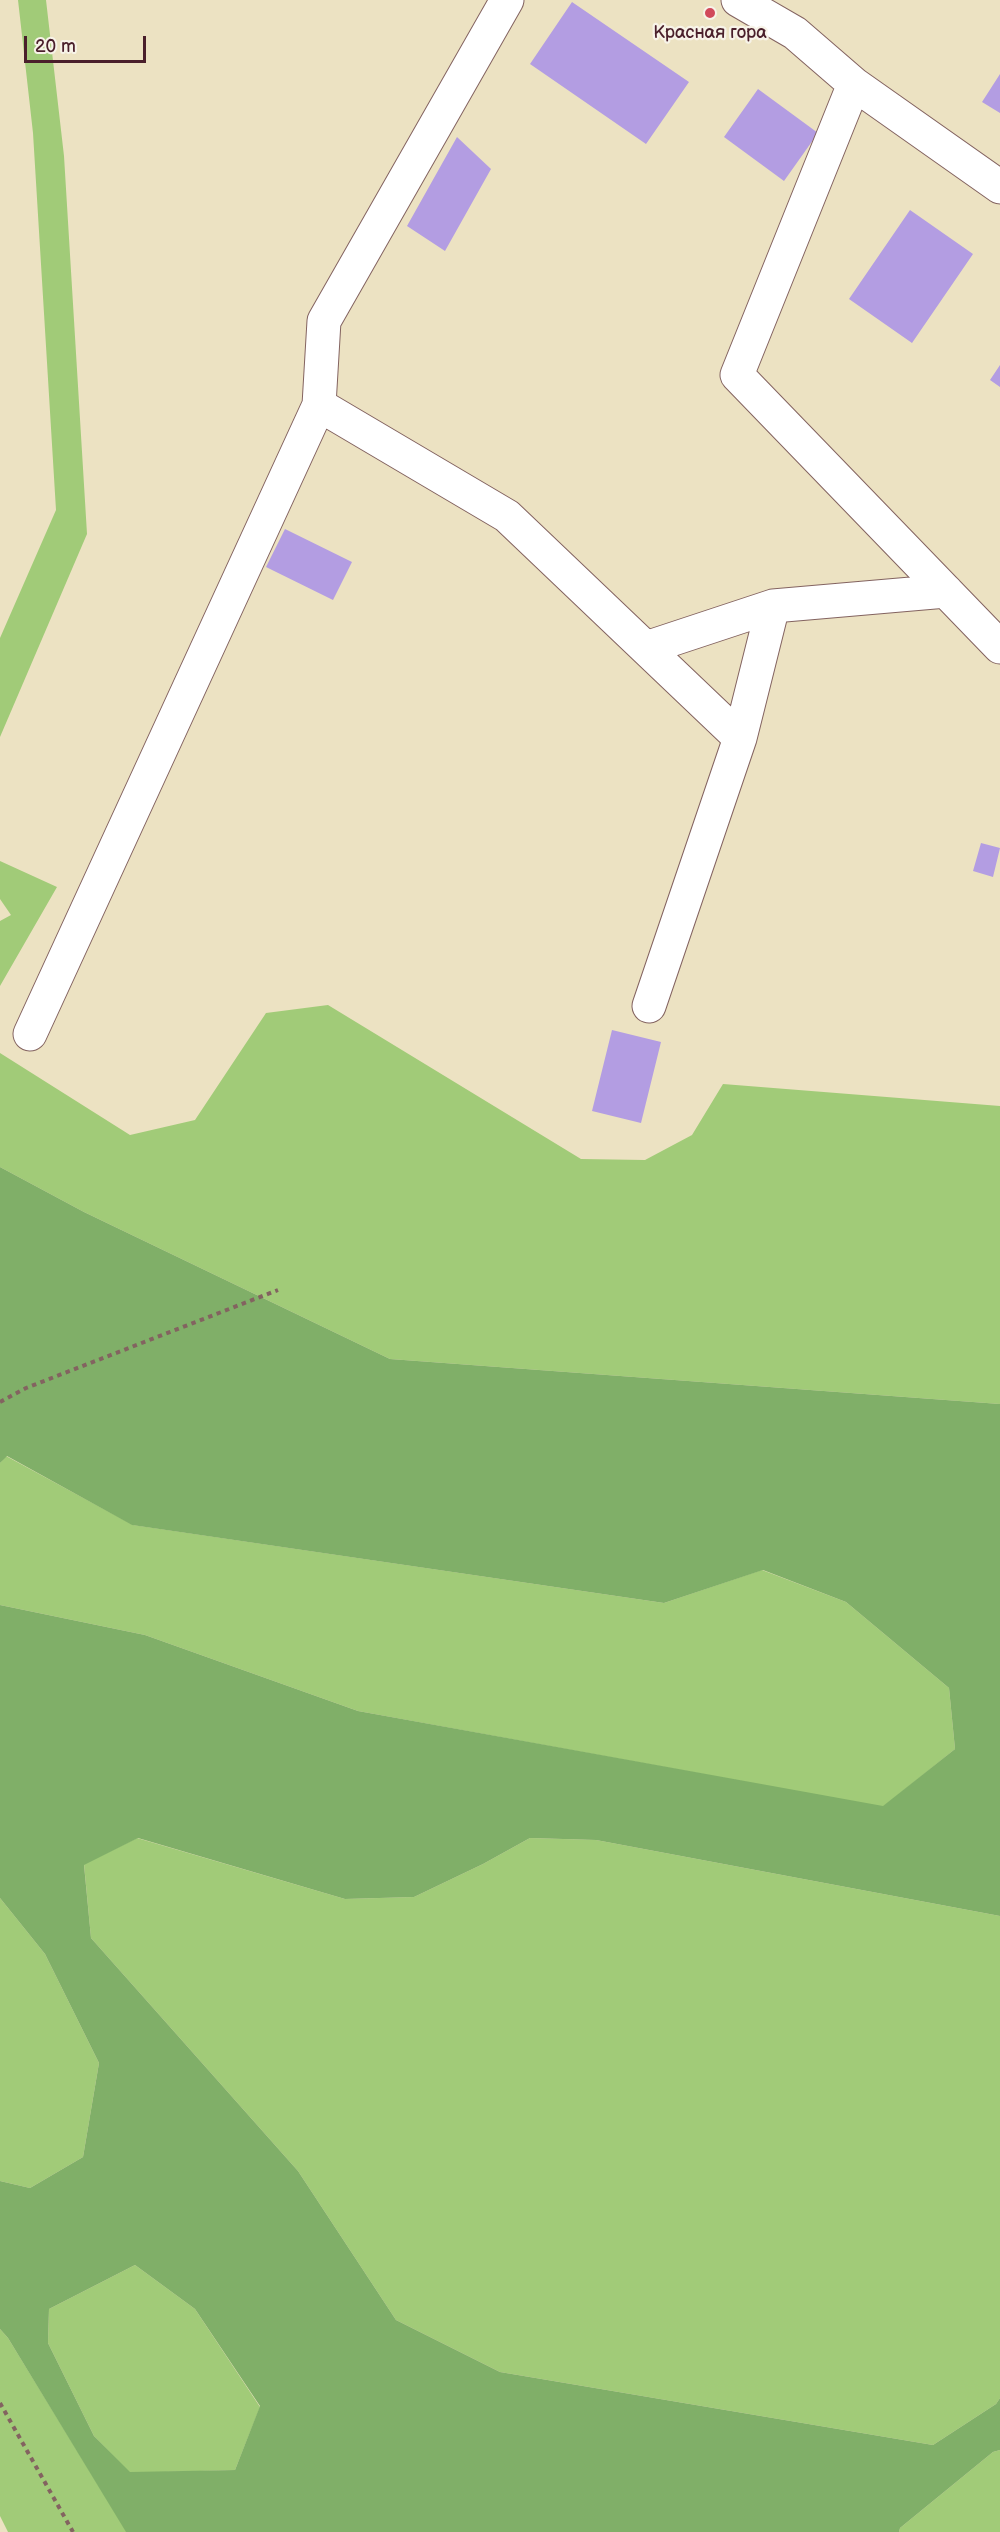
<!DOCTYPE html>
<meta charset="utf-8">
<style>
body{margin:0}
#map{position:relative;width:1000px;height:2532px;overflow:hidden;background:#ece2c2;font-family:"Balsamiq Sans",sans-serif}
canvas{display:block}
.scale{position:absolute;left:24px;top:36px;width:122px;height:27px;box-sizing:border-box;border:3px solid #4a1f2b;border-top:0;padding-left:8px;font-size:18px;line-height:21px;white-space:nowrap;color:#4a1f2b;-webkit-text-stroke:4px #f7f3e8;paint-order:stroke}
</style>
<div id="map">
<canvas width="1000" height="2532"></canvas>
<div class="scale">20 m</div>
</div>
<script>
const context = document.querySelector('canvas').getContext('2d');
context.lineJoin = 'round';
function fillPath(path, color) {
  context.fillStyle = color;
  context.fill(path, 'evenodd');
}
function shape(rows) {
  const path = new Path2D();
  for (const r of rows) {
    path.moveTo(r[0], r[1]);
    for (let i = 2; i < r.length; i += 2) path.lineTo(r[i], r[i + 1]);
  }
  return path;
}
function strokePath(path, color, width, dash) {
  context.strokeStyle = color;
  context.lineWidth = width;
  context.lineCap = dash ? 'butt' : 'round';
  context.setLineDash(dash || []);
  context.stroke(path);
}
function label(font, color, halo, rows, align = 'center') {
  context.font = font + ' "Balsamiq Sans",sans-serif';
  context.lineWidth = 4.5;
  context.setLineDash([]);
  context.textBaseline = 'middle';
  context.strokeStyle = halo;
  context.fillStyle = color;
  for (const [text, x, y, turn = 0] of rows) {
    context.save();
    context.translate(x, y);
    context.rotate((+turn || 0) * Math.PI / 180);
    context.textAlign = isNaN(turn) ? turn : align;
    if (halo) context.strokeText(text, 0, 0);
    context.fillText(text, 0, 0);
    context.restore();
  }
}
const green = shape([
 [18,0,46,0,64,156,87,534,0,737,0,638,56,510,33,133],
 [0,861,57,887,0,986,0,921,11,915,0,899],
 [328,1005,581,1159,645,1160,692,1135,723,1084,1000,1106,1000,1404,390,1359,84,1212,0,1167,0,1053,130,1135,195,1120,266,1013],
 [6,1456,133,1525,664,1603,762,1570,846,1602,949,1688,955,1749,883,1807,358,1711,145,1635,0,1605,0,1463],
 [137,1838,345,1899,414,1897,483,1864,530,1838,596,1840,1000,1916,1000,2398,996,2404,933,2445,500,2372,396,2320,298,2171,91,1938,84,1864],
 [0,1898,45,1954,99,2063,83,2157,30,2188,0,2181],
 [135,2265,195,2309,260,2407,235,2470,130,2473,94,2436,48,2343,49,2309],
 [0,2329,8,2338,127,2532,8,2532,0,2516],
 [1000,2450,1000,2532,899,2532,900,2528,993,2452]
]);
const forest = shape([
 [0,1167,84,1212,390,1359,1000,1404,1000,1916,596,1840,530,1838,483,1864,414,1897,345,1899,138,1838,84,1865,91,1938,298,2171,396,2320,500,2372,933,2445,996,2404,1000,2398,1000,2450,993,2452,900,2528,899,2532,126,2532,8,2338,0,2329,0,2181,30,2188,83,2157,99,2063,45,1954,0,1898,0,1605,145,1635,358,1711,883,1806,955,1749,949,1688,846,1602,763,1570,664,1603,132,1525,7,1456,0,1463],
 [135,2265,195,2309,260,2406,235,2470,130,2472,94,2436,48,2343,49,2309]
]);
const building = shape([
 [572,2,689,82,646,144,530,64],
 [1000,74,1000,113,982,102],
 [758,89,818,133,784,181,724,137],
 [457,137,491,169,445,251,407,226],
 [910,210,973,254,912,343,849,299],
 [1000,365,1000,387,990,380],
 [285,529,352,562,333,600,266,567],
 [981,843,1000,848,993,877,973,871],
 [612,1030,661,1042,641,1123,592,1111]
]);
const path = shape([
 [0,1402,26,1388,278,1290],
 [0,2403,73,2532]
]);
const minor = shape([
 [738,0,795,33,854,84,1000,187],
 [854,84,737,375,1000,647],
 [319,405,507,516,740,738],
 [646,648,773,606,946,591],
 [649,1006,740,738,773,606],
 [30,1034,319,405,324,321,507,0]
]);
const markers = [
 [710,13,6,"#d1495b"]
];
const poiNames = [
 ["Красная гора",710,33]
];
fillPath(green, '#a1cb78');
fillPath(forest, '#80af68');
fillPath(building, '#b39de2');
strokePath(minor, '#836360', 35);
strokePath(path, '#836360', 4, [4.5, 4.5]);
strokePath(minor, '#fff', 33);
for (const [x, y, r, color] of markers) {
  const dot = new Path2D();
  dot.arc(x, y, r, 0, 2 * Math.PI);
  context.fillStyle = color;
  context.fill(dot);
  strokePath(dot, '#f7f3e8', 2);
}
label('18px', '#4a1f2b', '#f7f3e8', poiNames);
</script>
